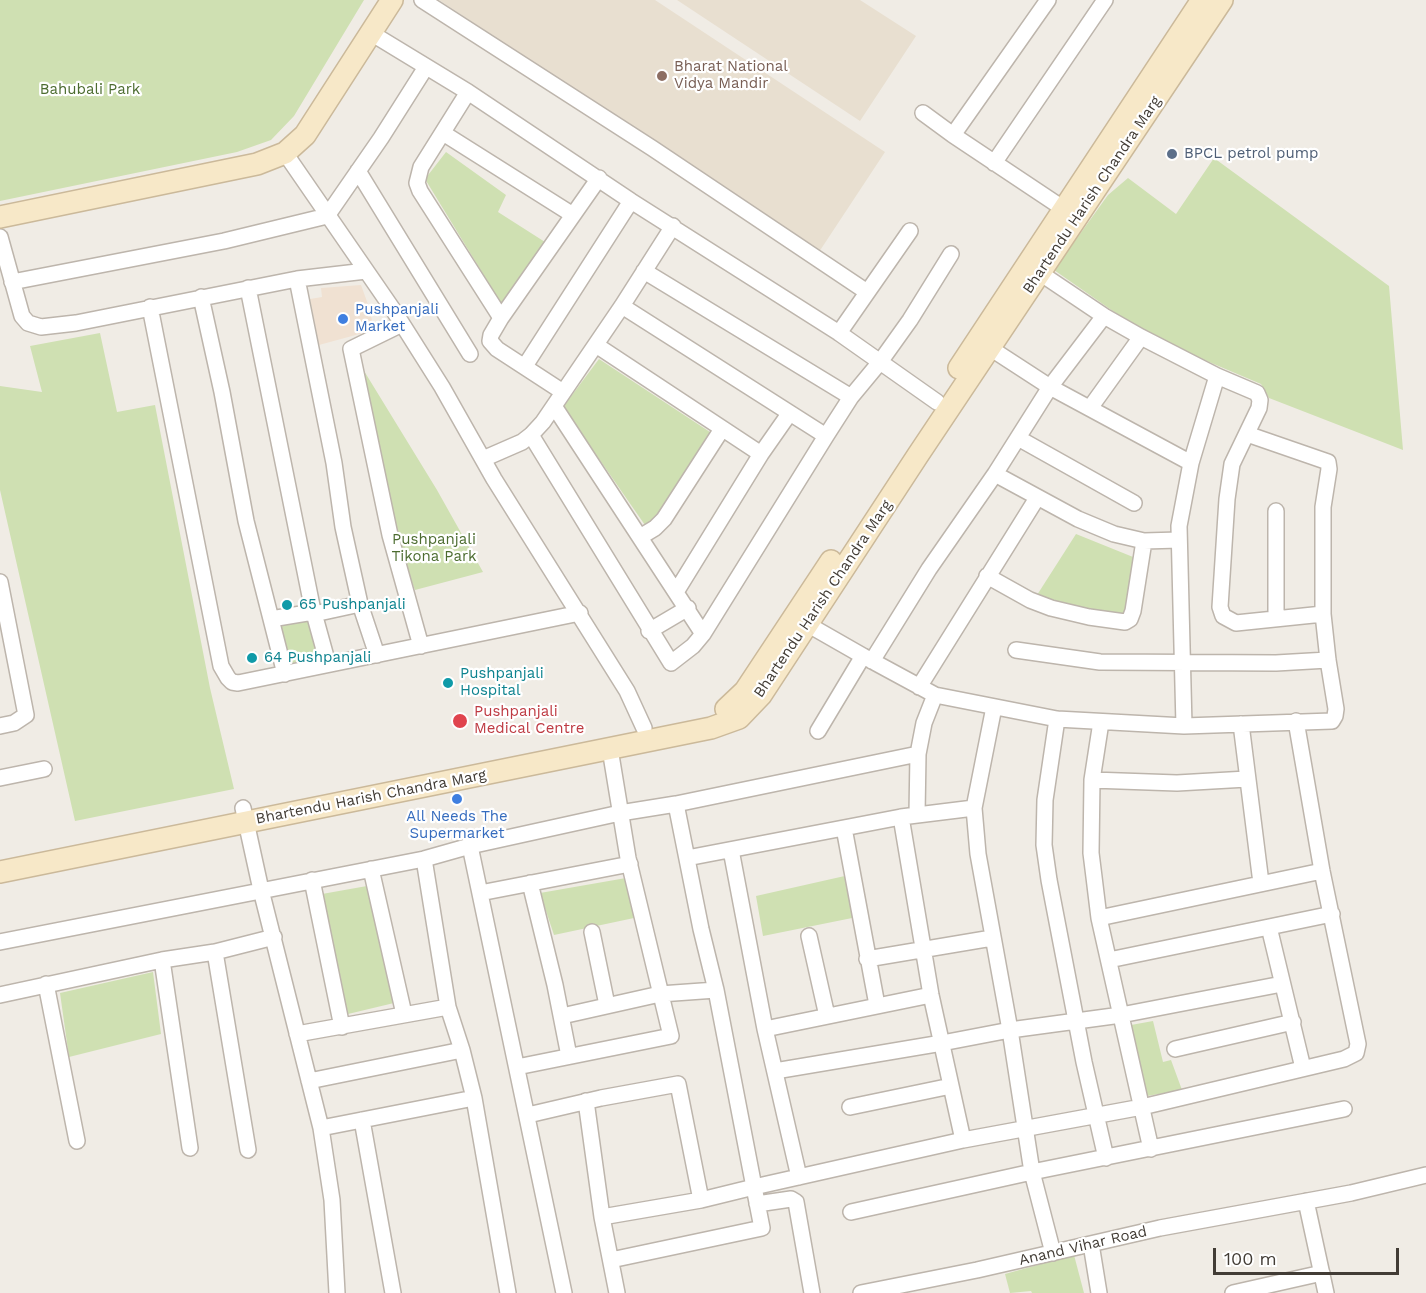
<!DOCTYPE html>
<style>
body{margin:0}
#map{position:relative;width:1426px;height:1293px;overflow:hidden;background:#f0ece5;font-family:"Work Sans",sans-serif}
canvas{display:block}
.scale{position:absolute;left:1213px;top:1248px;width:186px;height:27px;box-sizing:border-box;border:3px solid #423c35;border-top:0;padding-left:8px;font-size:18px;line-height:21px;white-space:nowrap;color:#423c35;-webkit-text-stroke:4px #fff;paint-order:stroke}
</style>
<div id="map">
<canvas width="1426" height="1293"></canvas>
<div class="scale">100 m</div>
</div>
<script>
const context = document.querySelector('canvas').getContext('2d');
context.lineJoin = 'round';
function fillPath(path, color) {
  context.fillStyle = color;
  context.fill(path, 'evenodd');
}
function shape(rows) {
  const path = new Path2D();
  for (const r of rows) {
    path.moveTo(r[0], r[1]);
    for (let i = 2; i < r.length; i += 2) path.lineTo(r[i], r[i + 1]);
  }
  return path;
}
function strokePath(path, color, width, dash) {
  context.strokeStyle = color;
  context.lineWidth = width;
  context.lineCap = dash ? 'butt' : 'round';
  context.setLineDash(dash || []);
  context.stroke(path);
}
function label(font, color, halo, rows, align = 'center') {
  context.font = font + ' "Work Sans",sans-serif';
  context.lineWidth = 4.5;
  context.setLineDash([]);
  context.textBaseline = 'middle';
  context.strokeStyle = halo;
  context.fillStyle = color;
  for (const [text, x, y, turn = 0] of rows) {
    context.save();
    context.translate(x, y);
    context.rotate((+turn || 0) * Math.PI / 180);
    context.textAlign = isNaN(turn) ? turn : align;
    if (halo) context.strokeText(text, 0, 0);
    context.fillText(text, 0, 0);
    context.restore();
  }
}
const commercial = shape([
 [361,285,369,307,374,330,319,345,310,299,322,297,321,288]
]);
const education = shape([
 [439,0,655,0,885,152,819,252],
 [677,0,860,0,916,36,860,121]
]);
const green = shape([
 [0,0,364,0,294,116,271,140,237,152,0,201],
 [446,152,506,195,498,212,545,242,505,310,425,179],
 [1214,158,1389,286,1403,450,1269,398,1261,384,1150,337,1054,270,1108,195,1128,178,1176,214],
 [100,333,117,412,155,405,210,688,234,789,75,821,0,490,0,386,42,392,30,346],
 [599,359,716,436,665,512,647,528,563,407],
 [361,366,437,490,483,572,415,590,391,527],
 [1076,534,1138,559,1128,622,1030,606],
 [314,619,322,656,285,665,276,627],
 [858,873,867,915,763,936,756,896],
 [626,878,634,918,554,935,540,893],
 [367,886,394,1003,348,1014,322,894],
 [153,972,161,1034,69,1057,60,993],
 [1153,1021,1163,1062,1171,1060,1182,1090,1147,1096,1131,1025],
 [1074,1255,1084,1293,1032,1293,1031,1291,1010,1293,1005,1274]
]);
const street = shape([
 [422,0,652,148,867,292],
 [371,33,468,92,631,201,839,333,937,402],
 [468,92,421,167,417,183,420,191,501,318],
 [923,113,953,135,1064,209],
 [443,133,573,215],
 [953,135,1048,0],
 [285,153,394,311,442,387,494,479,627,691,644,728],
 [994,163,1105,0],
 [358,171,470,354],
 [0,237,22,316,28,323,41,327,76,323,297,279,366,271],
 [644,271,851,397],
 [1040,273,1104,316,1141,337,1217,376,1257,393,1260,400,1259,408,1232,464,1227,499,1220,607,1223,616,1236,623,1323,614],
 [297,279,334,463,343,527,360,604,377,655],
 [12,282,224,241,327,216,381,138,426,67],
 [248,288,312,606,328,664],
 [201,297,222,392,246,521,285,674],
 [622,306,826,436],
 [150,307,221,666,228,678,232,682,238,683,580,613],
 [402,324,351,349,390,535,421,646],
 [839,333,910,231],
 [596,345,761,454],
 [990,348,1050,387,1191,463],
 [525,366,631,201],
 [563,392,497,349,490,341,491,335,501,318,599,178],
 [554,406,703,634],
 [1090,408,1141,337],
 [531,435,671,663,693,646,703,634,826,436,851,397,880,362,910,320,951,254],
 [1018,438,1134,503],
 [483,459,522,442,531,435,543,422,622,306,673,226],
 [995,474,1078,519,1114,534,1144,541,1179,540],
 [640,537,655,528,664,519,722,429],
 [987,576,1030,600,1051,608,1089,617,1125,622,1130,619,1133,611,1144,541],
 [0,582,26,715,14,723,0,726],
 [676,592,761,454,789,414],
 [314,614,360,604],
 [271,619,313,612],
 [1276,619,1276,511],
 [800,620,863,656,935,695,1057,719,1184,726,1332,721,1335,716,1336,709,1328,660,1323,614,1323,507,1329,469,1328,462,1247,434],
 [649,631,688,608],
 [1016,650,1100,662,1276,663,1328,660],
 [872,661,929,569,995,474,1050,387,1104,316],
 [919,687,1037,498],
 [994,707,974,808,978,854,1010,1030,1032,1172,1053,1253],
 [1057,719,1045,800,1044,845,1049,880,1084,1062,1106,1158],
 [1101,722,1092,780,1091,853,1094,877,1099,918,1151,1149],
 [1241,724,1261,883],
 [1184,726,1179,526,1191,463,1217,376],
 [818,731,863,656],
 [0,778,44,769],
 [1092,780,1177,783,1247,779],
 [243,808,261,890,321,1128,332,1200,337,1293],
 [917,814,918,754,924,723,935,695],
 [901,817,931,995,963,1140],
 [844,828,877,1005],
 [470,846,564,1293],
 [731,850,765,1029,799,1177],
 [687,858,901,817,974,808],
 [424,859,448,1007,462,1050,474,1098,508,1293],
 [371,869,404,1014],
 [312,880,342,1027],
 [530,883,555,985,569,1056],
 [480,893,630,864],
 [1099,918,1322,871],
 [1269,927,1303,1068],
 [592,932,607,1005],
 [809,936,827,1016],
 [0,942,424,859,470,846,620,813,676,804,918,754],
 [215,952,248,1150],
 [867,959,992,938],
 [162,960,190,1148],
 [1109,960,1332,914],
 [46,984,77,1141],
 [0,995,162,960,215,952,274,937],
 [562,1016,660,994,716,990],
 [765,1029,931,995],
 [297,1034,448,1007],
 [1175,1049,1293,1022],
 [517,1067,671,1036,628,858,610,749],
 [775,1071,942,1043,1010,1030,1121,1015,1282,984],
 [309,1081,462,1050],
 [586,1101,602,1217,701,1200,754,1187,716,990,701,929,676,804],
 [850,1107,951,1086],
 [528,1115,601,1098,678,1084,701,1200],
 [362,1120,393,1293],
 [321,1128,474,1098],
 [1306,1201,1326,1293],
 [757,1204,791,1199,796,1202,812,1293],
 [851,1212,1032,1172,1344,1109],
 [602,1217,617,1293],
 [1091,1244,1099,1293],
 [611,1260,762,1228,754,1187,963,1140,1142,1107,1344,1059,1356,1053,1358,1044,1322,871,1296,721],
 [861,1293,977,1270,1160,1228,1351,1193,1426,1175],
 [1233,1293,1322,1273]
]);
const secondary = shape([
 [0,217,257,164,285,153,305,135,392,0],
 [959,368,1202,0],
 [726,709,745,691,831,561],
 [0,872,711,728,739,718,761,695,918,455,1222,0]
]);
const markers = [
 [662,76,6,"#8d6e63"],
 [1172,154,6,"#5c6f8a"],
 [343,319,6,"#3f7fe0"],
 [287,605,6,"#0f9aa8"],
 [252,658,6,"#0f9aa8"],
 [448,683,6,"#0f9aa8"],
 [460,721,8,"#e0444e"],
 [457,799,6,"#3f7fe0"]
];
const educationNames = [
 ["Bharat National",674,67],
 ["Vidya Mandir",674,84]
];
const parkNames = [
 ["Bahubali Park",90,90],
 ["Pushpanjali",434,540],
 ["Tikona Park",434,557]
];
const serviceNames = [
 ["BPCL petrol pump",1184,154]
];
const streetNames = [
 ["Bhartendu Harish Chandra Marg",1092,195,-56],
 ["Bhartendu Harish Chandra Marg",823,599,-56],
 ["Bhartendu Harish Chandra Marg",371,797,-11],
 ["Anand Vihar Road",1083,1246,-13]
];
const shopNames = [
 ["Pushpanjali",355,310],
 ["Market",355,327],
 ["All Needs The",457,817,"center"],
 ["Supermarket",457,834,"center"]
];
const cultureNames = [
 ["65 Pushpanjali",299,605],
 ["64 Pushpanjali",264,658],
 ["Pushpanjali",460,674],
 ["Hospital",460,691]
];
const healthNames = [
 ["Pushpanjali",474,712],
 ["Medical Centre",474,729]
];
fillPath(commercial, '#f0e1d2');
fillPath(education, '#e8dfd0');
fillPath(green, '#cfe0b2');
strokePath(street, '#bdb5ac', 18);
strokePath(secondary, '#cbb99a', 24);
strokePath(street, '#fff', 15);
strokePath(secondary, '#f7e8c8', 21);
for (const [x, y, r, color] of markers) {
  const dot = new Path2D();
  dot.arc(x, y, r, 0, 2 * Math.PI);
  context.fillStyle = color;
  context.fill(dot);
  strokePath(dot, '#fff', 2);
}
label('15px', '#785e54', '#fff', educationNames, 'left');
label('15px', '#4c6c30', '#fff', parkNames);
label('15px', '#4e5e75', '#fff', serviceNames, 'left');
label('15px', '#423c35', '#fff', streetNames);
label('15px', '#366cbe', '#fff', shopNames, 'left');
label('15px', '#0d838f', '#fff', cultureNames, 'left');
label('15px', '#be3a42', '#fff', healthNames, 'left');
</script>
